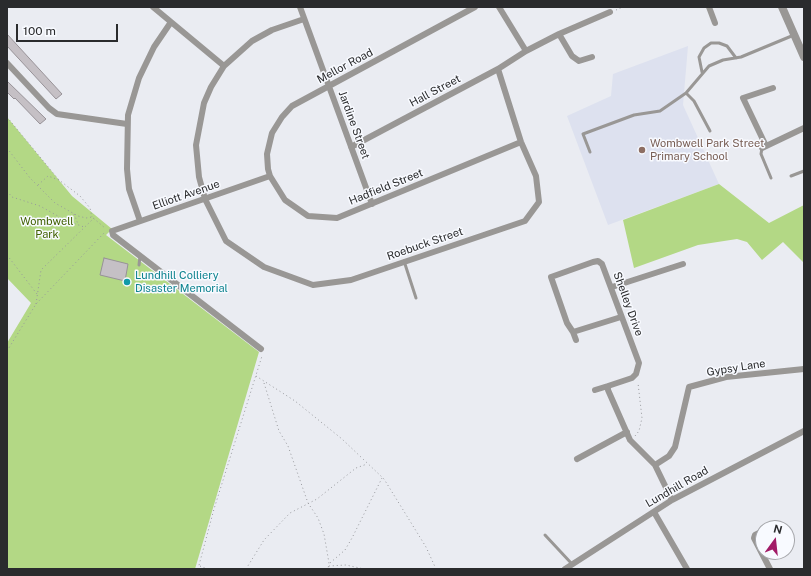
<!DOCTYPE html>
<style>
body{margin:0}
#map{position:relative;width:811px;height:576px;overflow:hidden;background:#eaecf2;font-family:"Public Sans",sans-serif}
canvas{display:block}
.frame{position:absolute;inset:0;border:8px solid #2a2b2d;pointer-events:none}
.north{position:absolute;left:755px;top:520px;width:40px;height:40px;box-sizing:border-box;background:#f8faff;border:1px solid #a6a7ab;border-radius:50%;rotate:15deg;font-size:11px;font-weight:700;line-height:16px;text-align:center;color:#2a2b2d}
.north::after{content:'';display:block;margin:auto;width:14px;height:18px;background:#a21b67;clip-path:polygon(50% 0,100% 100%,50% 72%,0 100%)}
.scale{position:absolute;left:16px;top:24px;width:102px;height:18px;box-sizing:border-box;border:2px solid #2a2b2d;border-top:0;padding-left:5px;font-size:12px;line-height:14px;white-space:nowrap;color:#2a2b2d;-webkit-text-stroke:3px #f8faff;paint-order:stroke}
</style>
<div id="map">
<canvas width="811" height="576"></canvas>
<div class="frame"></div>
<div class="north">N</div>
<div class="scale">100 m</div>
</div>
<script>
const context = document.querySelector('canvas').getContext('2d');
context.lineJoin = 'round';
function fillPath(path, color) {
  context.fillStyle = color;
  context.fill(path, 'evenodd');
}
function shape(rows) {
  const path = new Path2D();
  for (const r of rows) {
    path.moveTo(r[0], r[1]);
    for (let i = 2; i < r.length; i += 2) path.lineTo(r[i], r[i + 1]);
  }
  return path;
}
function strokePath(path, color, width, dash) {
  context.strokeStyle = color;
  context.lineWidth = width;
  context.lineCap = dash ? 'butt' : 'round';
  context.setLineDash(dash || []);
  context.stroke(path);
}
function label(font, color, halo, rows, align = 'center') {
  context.font = font + ' "Public Sans",sans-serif';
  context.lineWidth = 3;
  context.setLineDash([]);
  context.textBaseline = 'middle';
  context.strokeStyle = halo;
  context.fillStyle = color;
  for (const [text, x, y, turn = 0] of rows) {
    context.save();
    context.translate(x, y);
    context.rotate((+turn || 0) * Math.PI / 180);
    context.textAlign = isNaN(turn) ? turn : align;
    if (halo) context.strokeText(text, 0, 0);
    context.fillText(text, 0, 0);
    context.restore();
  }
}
const built = shape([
 [688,46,683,105,719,184,608,225,567,116,611,96,613,74]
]);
const green = shape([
 [7,117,72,196,112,229,106,235,259,352,195,569,7,569,7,343,31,303,7,278],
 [719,184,769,223,804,205,804,263,783,242,762,260,747,242,737,239,698,245,634,268,623,220]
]);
const building = shape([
 [7,34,62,94,56,99,7,46,7,34],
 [7,81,46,119,40,124,15,98,14,99,7,92,7,81],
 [104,258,128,264,125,281,100,275,104,258]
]);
const path = shape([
 [616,10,623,7],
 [7,117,59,180],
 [7,148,30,178,55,203,78,216,86,218,92,217,105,228],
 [38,185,48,176,59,180,80,196,90,208,92,217],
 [7,191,12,197,40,206,65,220,84,227],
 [74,214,78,224],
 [7,255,37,294],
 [36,304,41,270,94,218],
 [7,351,36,304,105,232],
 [256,376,295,401,342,439,384,479,426,547,436,569],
 [264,383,279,431,288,446,308,503,318,518,324,534,329,563,328,569],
 [635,436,639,431,642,418,638,383],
 [330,563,345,550,352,538,382,478],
 [200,566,207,569],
 [198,569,214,509,262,356],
 [246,569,264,540,290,513,317,499,356,468,367,464],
 [326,569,329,566,346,565,364,569]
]);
const service = shape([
 [702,72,699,57,704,48,711,43,719,43,727,46,736,58],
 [686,93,694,101,710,131],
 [762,148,761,154,771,178],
 [590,152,583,134,634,115,660,111,686,93,709,66,723,60,741,57,794,35],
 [791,176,804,171],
 [404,261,416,298],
 [139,265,140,256],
 [545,535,572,564]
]);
const minor = shape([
 [153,7,224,66],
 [300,7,372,204],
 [475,7,292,106,282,117,272,133,267,154,268,169,270,176,285,200,308,216,337,218,521,142],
 [499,7,526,51],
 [709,7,715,23],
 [304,19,272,30,252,41,224,66,211,87,204,103,196,145,199,177,205,199,226,241,264,267,313,285,351,280,525,221,539,202,536,176,521,142,498,69],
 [559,34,572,56,579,61,592,57],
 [7,63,49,108,57,114,127,124],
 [766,146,743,98,773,88],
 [351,147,498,69,526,51,559,34,610,12],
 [762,148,804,128],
 [140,221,129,189,127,169,128,115,139,78,154,47,171,22],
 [612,287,683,264],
 [621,317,573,332,567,323,551,277,593,262,598,261,602,264,639,363,636,374,632,378,608,386,608,390,630,440,655,465,672,500],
 [573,332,576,340],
 [261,349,113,235,112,231,270,176],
 [595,390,608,386],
 [577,459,627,432],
 [655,465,669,456,675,447,689,387,726,377,804,369],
 [654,512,687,569],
 [763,531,755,535,754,538,770,569],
 [565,569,672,500,804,431]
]);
const tertiary = shape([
 [782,7,804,57]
]);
const markers = [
 [642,150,4,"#8d6e63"],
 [127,282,4,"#0f9aa8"]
];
const streetNames = [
 ["Mellor Road",345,66,-28],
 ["Hall Street",435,91,-28],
 ["Jardine Street",354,125,70],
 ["Hadfield Street",386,187,-22],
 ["Elliott Avenue",186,195,-19],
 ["Roebuck Street",425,244,-19],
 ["Shelley Drive",628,304,70],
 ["Gypsy Lane",736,368,-9],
 ["Lundhill Road",677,487,-30]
];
const educationNames = [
 ["Wombwell Park Street",650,144],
 ["Primary School",650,157]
];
const parkNames = [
 ["Wombwell",47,222],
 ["Park",47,235]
];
const cultureNames = [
 ["Lundhill Colliery",135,276],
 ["Disaster Memorial",135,289]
];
fillPath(built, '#dde1ef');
fillPath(green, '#b3d885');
fillPath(building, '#c5c0c5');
strokePath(building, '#979297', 1);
strokePath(path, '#97989c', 1, [1, 3]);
strokePath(service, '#999795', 3);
strokePath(minor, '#999795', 6);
strokePath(tertiary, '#999795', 8);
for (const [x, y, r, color] of markers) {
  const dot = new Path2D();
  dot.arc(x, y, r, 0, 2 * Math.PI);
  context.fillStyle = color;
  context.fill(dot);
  strokePath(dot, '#f8faff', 1.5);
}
label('11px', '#2a2b2d', '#f8faff', streetNames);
label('11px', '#785e54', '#f8faff', educationNames, 'left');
label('11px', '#406000', '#f8faff', parkNames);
label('11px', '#0d838f', '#f8faff', cultureNames, 'left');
</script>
